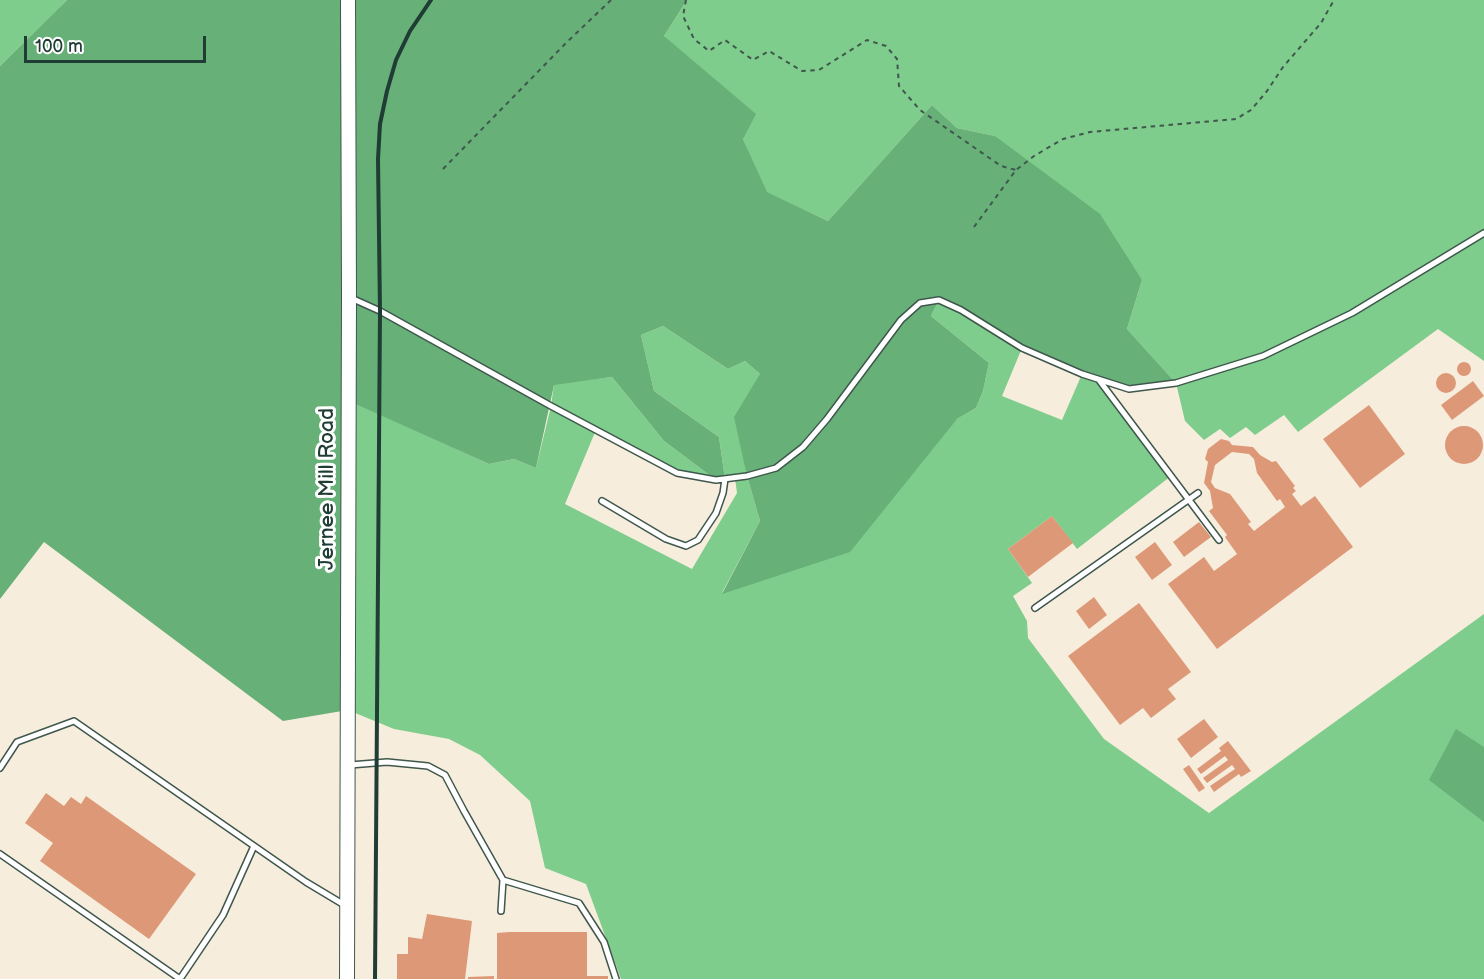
<!DOCTYPE html>
<style>
body{margin:0}
#map{position:relative;width:1484px;height:979px;overflow:hidden;background:#f7eddc;font-family:"Balsamiq Sans",sans-serif}
canvas{display:block}
.scale{position:absolute;left:24px;top:36px;width:182px;height:27px;box-sizing:border-box;border:3px solid #1f3d34;border-top:0;padding-left:8px;font-size:18px;line-height:21px;white-space:nowrap;color:#1f3d34;-webkit-text-stroke:4px #fff;paint-order:stroke}
</style>
<div id="map">
<canvas width="1484" height="979"></canvas>
<div class="scale">100 m</div>
</div>
<script>
const context = document.querySelector('canvas').getContext('2d');
context.lineJoin = 'round';
function fillPath(path, color) {
  context.fillStyle = color;
  context.fill(path, 'evenodd');
}
function shape(rows) {
  const path = new Path2D();
  for (const r of rows) {
    if (r.length === 3) {
      path.moveTo(r[0] + r[2], r[1]);
      path.arc(r[0], r[1], r[2], 0, 2 * Math.PI);
      continue;
    }
    path.moveTo(r[0], r[1]);
    for (let i = 2; i < r.length; i += 2) path.lineTo(r[i], r[i + 1]);
  }
  return path;
}
function strokePath(path, color, width, dash) {
  context.strokeStyle = color;
  context.lineWidth = width;
  context.lineCap = dash ? 'butt' : 'round';
  context.setLineDash(dash || []);
  context.stroke(path);
}
function label(font, color, halo, rows, align = 'center') {
  context.font = font + ' "Balsamiq Sans",sans-serif';
  context.lineWidth = 6;
  context.setLineDash([]);
  context.textBaseline = 'middle';
  context.strokeStyle = halo;
  context.fillStyle = color;
  for (const [text, x, y, turn = 0] of rows) {
    context.save();
    context.translate(x, y);
    context.rotate((+turn || 0) * Math.PI / 180);
    context.textAlign = isNaN(turn) ? turn : align;
    if (halo) context.strokeText(text, 0, 0);
    context.fillText(text, 0, 0);
    context.restore();
  }
}
const green = shape([
 [0,0,67,0,0,66],
 [687,0,1484,0,1484,361,1438,329,1298,432,1284,415,1255,435,1246,427,1230,438,1220,429,1204,440,1185,421,1176,383,1127,329,1142,280,995,136,957,128,932,105,828,221,766,192,743,139,664,36],
 [939,300,1022,348,1002,396,1062,420,1082,374,1098,379,1171,476,1077,549,1052,516,1008,549,1032,583,1013,596,1027,621,1028,638,1104,739,1209,813,1484,614,1484,979,621,979,586,884,545,868,530,801,480,755,449,739,394,729,348,710,349,400,489,464,514,459,536,468,551,406,554,384,612,377,664,441,716,480,677,473,596,430,565,504,692,569,737,493,735,478,725,479,719,437,654,391,641,335,663,326,728,369,745,361,760,374,747,476,760,521,722,593,957,419,976,408,983,391,989,363,931,316]
]);
const forest = shape([
 [67,0,687,0,664,36,756,114,743,139,767,192,828,221,932,105,957,128,995,136,1100,214,1142,280,1127,329,1176,383,1129,389,1022,348,939,300,931,316,989,363,983,391,976,408,957,419,850,552,722,594,760,521,747,476,734,417,760,374,745,361,728,369,663,326,641,335,654,391,719,437,725,479,716,480,664,441,612,377,554,385,536,468,514,459,489,464,349,401,348,710,283,721,44,542,0,599,0,66],
 [1456,729,1484,747,1484,822,1429,780]
]);
const building = shape([
 [1464,369,7],
 [1446,383,10],
 [1473,381,1484,396,1452,420,1441,405],
 [1369,405,1405,454,1360,488,1323,439],
 [1464,445,19],
 [1221,439,1229,441,1232,445,1253,447,1260,455,1272,462,1276,461,1295,486,1293,488,1296,491,1292,494,1301,506,1315,496,1353,547,1217,649,1168,584,1204,557,1214,571,1237,554,1225,537,1227,535,1209,511,1213,508,1210,491,1204,483,1208,462,1205,459,1208,449],
 [1232,452,1249,454,1254,459,1257,473,1277,501,1280,499,1285,507,1254,531,1248,524,1251,522,1230,494,1215,488,1211,482,1215,465],
 [1052,516,1073,543,1028,577,1008,549],
 [1199,522,1211,537,1184,557,1173,542],
 [1155,542,1172,565,1152,580,1135,557],
 [1094,597,1107,615,1089,629,1076,611],
 [1139,603,1191,672,1168,689,1176,699,1151,718,1143,708,1120,725,1068,656],
 [1204,719,1218,737,1191,758,1177,739],
 [1228,741,1251,771,1241,777,1239,774,1214,792,1210,786,1235,769,1232,765,1207,783,1203,778,1228,760,1225,756,1201,774,1197,769,1221,751,1219,748],
 [1189,765,1205,788,1199,792,1183,769],
 [46,793,64,806,71,797,81,804,86,796,196,874,149,939,40,861,53,843,25,823],
 [427,914,472,921,465,979,397,979,397,954,408,954,408,937,422,939],
 [509,932,587,932,587,976,608,976,608,979,497,979,497,933],
 [494,976,494,979,468,979,468,977]
]);
const path = shape([
 [686,0,683,16,694,39,709,51,725,40,753,60,769,51,802,71,819,70,867,40,886,46,897,59,899,86,920,110,1001,166,1016,170],
 [443,169,565,44,611,0],
 [974,227,1016,170,1034,156,1063,139,1090,132,1236,119,1251,110,1267,91,1283,67,1321,23,1334,0]
]);
const service = shape([
 [351,298,380,311,551,406,677,473,716,480,747,476,776,468,803,447,827,419,901,320,920,303,939,300,961,310,1022,348,1082,374,1129,389,1176,383,1263,356,1352,313,1484,233],
 [1099,380,1219,540],
 [602,501,666,539,686,546,698,540,716,513,723,493,725,479],
 [1035,608,1198,493],
 [350,765,387,762,428,766,445,775,464,811,503,880,579,903,604,942,616,979],
 [0,768,17,742,74,721,306,882,346,906],
 [0,854,180,979,223,915,254,846],
 [501,911,503,880]
]);
const tertiary = shape([
 [347,979,349,297,348,0]
]);
const rail = shape([
 [375,979,380,311,378,159,380,124,387,91,396,60,410,31,431,0]
]);
const streetNames = [
 ["Jernee Mill Road",328,489,-90]
];
fillPath(green, '#7fcd8c');
fillPath(forest, '#67b078');
fillPath(building, '#d97');
strokePath(service, '#3f574d', 8);
strokePath(tertiary, '#3f574d', 16);
strokePath(path, '#3f574d', 2, [4.5, 4.5]);
strokePath(service, '#fff', 5);
strokePath(tertiary, '#fff', 14);
strokePath(rail, '#1f3d34', 4);
label('21px', '#1f3d34', '#fff', streetNames);
</script>
